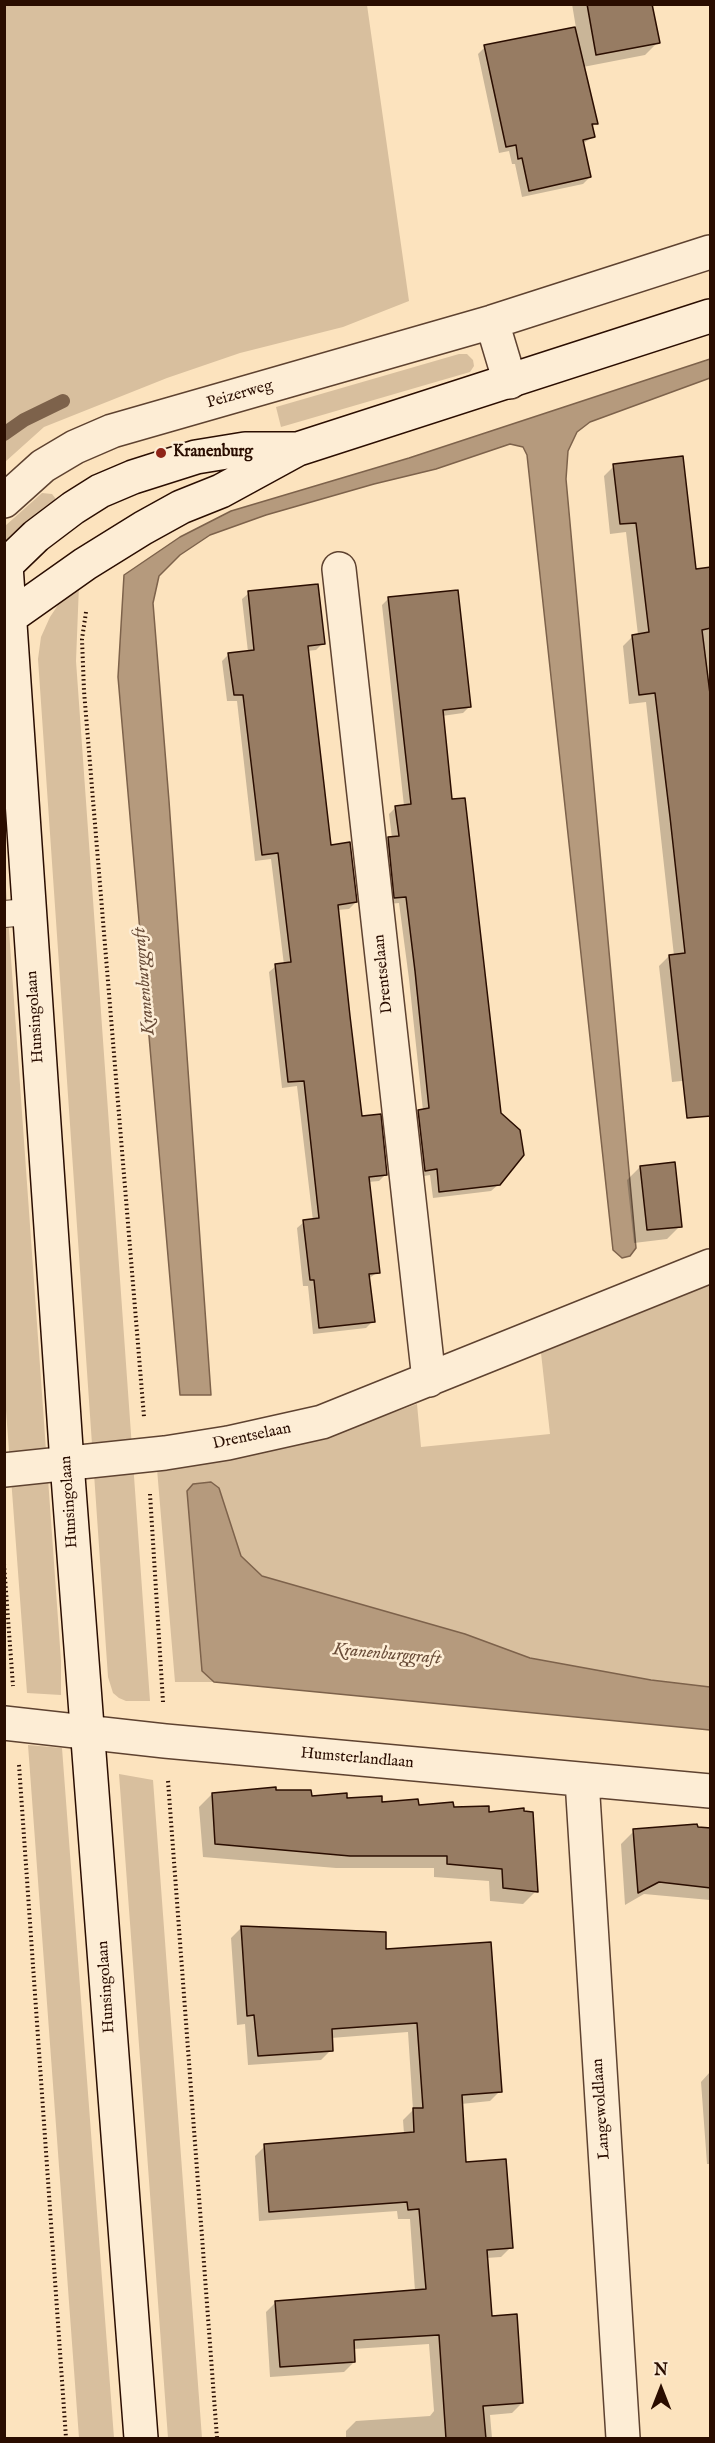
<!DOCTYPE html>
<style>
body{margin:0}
#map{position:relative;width:715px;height:2443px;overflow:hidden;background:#fce3be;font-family:"IM FELL English",serif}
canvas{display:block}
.frame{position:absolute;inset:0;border:6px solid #2a0d00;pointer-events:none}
.north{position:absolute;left:631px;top:2359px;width:60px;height:60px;-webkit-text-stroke:4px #fdedd5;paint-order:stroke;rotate:0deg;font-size:16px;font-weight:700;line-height:24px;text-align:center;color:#2a0d00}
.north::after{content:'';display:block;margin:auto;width:21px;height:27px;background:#2a0d00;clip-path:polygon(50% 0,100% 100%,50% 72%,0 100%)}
</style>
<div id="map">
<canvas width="715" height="2443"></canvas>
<div class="frame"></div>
<div class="north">N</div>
</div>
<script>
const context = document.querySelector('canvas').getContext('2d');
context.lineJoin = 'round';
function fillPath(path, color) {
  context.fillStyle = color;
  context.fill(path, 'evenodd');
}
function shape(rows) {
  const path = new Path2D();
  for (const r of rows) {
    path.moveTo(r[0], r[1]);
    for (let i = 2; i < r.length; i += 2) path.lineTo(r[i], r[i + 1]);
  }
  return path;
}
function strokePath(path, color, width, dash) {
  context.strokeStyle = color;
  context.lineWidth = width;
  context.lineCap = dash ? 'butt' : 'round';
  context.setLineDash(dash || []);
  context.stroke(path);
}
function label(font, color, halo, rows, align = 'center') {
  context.font = font + ' "IM FELL English",serif';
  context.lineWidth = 5;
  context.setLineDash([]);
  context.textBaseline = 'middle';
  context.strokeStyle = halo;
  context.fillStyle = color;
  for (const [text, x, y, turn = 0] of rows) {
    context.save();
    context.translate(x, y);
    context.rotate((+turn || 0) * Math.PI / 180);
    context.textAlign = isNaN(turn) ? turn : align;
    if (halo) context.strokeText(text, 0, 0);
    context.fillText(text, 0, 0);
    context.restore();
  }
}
const green = shape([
 [5,4,367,5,409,301,343,327,240,353,167,378,44,427,5,462],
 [459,354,467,354,473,360,474,366,470,372,281,427,276,407],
 [42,493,52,494,59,503,5,548,5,526],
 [79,585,76,661,150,1701,126,1701,119,1698,113,1693,108,1677,38,659,41,637,50,617,62,599],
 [4,860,61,1661,61,1695,27,1693,5,1397],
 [710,1285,710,1687,651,1680,530,1658,465,1634,262,1576,241,1556,219,1488,210,1482,193,1484,202,1671,214,1682,175,1682,157,1469,238,1458,320,1439,417,1404,421,1447,550,1434,541,1353],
 [28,1745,62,1748,114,2438,79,2438],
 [119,1774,153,1780,202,2438,168,2438]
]);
const water = shape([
 [710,359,710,378,590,422,577,432,568,451,566,479,636,1248,630,1256,622,1258,613,1250,527,455,523,447,510,444,436,469,374,484,266,515,210,535,180,555,159,576,153,603,169,801,211,1395,180,1395,118,677,124,575,180,537,231,511,409,458,710,359],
 [211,1482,219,1488,241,1556,262,1576,465,1634,530,1658,651,1680,710,1687,710,1730,214,1682,202,1671,187,1491,193,1484,211,1482]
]);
const shadow = shape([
 [572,4,651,4,658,42,645,55,583,67,596,123,591,128,593,137,582,144,590,177,583,184,522,197,515,164,512,164,509,151,499,153,478,54,485,47,576,28],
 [614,466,694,571,710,569,710,1078,672,1082,659,966,669,956,674,956,646,702,629,704,623,646,633,636,638,635,626,532,610,534,604,476],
 [249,593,323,643,316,650,307,651,330,846,356,902,349,909,337,910,361,1118,386,1174,379,1181,368,1182,378,1272,368,1279,373,1321,366,1328,313,1334,308,1286,303,1286,297,1228,304,1222,313,1221,297,1086,282,1088,269,972,276,966,284,965,271,859,255,861,237,701,227,701,222,661,229,654,248,652,242,599],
 [389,598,470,706,463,713,442,716,499,1184,491,1191,433,1198,430,1175,418,1177,412,1118,419,1111,423,1111,409,979,399,903,388,904,382,845,388,839,392,838,389,814,396,807,404,806,382,605],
 [640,1167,680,1226,667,1239,634,1243,627,1180],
 [274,1791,311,1797,487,1813,536,1891,523,1904,490,1901,489,1881,434,1877,434,1868,336,1868,203,1857,199,1807,212,1794],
 [710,1830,710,1900,644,1894,625,1905,621,1844,634,1831],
 [241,1928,384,1950,500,2091,490,2101,461,2104,464,2163,511,2247,501,2257,486,2258,491,2318,522,2403,512,2413,490,2415,492,2438,346,2438,346,2431,356,2421,430,2416,434,2411,429,2344,353,2349,354,2362,344,2372,270,2377,266,2312,276,2302,415,2291,410,2219,398,2219,397,2211,259,2221,255,2156,265,2146,404,2134,403,2120,413,2110,408,2032,331,2038,331,2050,321,2060,248,2065,245,2024,237,2025,231,1938],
 [710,2072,710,2164,707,2164,701,2082]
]);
const stream = shape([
 [4,434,24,420,63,401]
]);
const building = shape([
 [587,4,652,4,660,43,596,55,587,4],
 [575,27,598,124,592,124,595,137,583,140,591,177,529,191,522,158,518,159,516,145,506,147,484,45,575,27],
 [683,456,696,569,711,567,711,628,702,630,711,702,711,1116,687,1118,669,955,685,953,670,817,655,693,639,695,632,635,649,632,636,523,620,524,613,464,683,456],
 [318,584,325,644,308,646,331,845,350,842,357,902,338,905,350,1016,362,1116,381,1114,387,1175,369,1177,380,1273,369,1274,375,1322,319,1328,314,1280,310,1280,303,1220,319,1218,304,1081,288,1082,275,964,291,962,278,853,262,855,243,695,234,695,228,653,254,650,248,591,318,584],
 [458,590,471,707,443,710,452,799,465,798,501,1113,520,1130,524,1155,500,1185,439,1192,437,1169,425,1171,418,1110,429,1108,415,971,406,897,394,898,388,837,399,836,395,806,411,804,388,597,458,590],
 [675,1162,682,1227,647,1230,640,1166,675,1162],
 [276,1787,276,1790,311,1790,312,1796,347,1793,347,1798,382,1796,382,1802,418,1799,419,1805,453,1802,454,1807,489,1806,489,1812,524,1808,524,1811,533,1812,538,1892,503,1888,502,1869,447,1864,447,1856,350,1856,215,1844,212,1793,276,1787],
 [697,1824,698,1827,711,1828,711,1888,659,1882,638,1893,633,1829,697,1824],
 [241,1926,386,1932,386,1949,491,1942,502,2092,462,2095,466,2162,506,2159,513,2248,487,2250,492,2316,517,2314,523,2403,483,2406,486,2439,446,2439,439,2335,354,2340,355,2362,280,2367,275,2301,426,2289,419,2209,408,2210,407,2202,269,2212,264,2144,414,2132,413,2108,423,2108,417,2023,332,2029,333,2051,258,2056,254,2015,247,2016,241,1926]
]);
const path = shape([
 [86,612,82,639,84,691,144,1417],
 [150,1494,163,1702],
 [4,1564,13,1686],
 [19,1765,66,2438],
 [168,1781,217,2438]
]);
const lane = shape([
 [4,914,29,912]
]);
const street = shape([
 [492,322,510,382],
 [4,501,43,466,75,447,112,431,492,322,710,252],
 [339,569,429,1380],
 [4,1470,165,1453,228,1443,322,1422,710,1266],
 [4,1723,165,1741,710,1791],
 [582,1780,623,2438]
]);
const secondary = shape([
 [10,617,85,564,143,528,181,507,221,491,298,449,710,316],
 [141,2438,67,1463,6,565,36,536,73,508,100,491,133,477,196,457,245,449,298,449]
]);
const markers = [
 [161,453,6,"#8f2418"]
];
const streetNames = [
 ["Peizerweg",240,395,-16],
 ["Drentselaan",384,974,-96],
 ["Hunsingolaan",36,1017,-94],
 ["Drentselaan",252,1437,-12],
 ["Hunsingolaan",70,1502,-94],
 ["Humsterlandlaan",357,1759,5],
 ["Hunsingolaan",107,1987,-94],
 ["Langewoldlaan",602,2109,-94]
];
const poiNames = [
 ["Kranenburg",173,453]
];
const waterNames = [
 ["Kranenburggraft",145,981,-95],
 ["Kranenburggraft",387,1655,5]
];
fillPath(green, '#d8bf9e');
fillPath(water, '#b59a7d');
strokePath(water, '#7d624b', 1.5);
fillPath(shadow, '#0003');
strokePath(stream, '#7d624b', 14);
fillPath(building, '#977c63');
strokePath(building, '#2a0d00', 1.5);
strokePath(lane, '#5e4230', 28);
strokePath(street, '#5e4230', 36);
strokePath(secondary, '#2a0d00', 36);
strokePath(path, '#2a0d00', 4, [1.5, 3]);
strokePath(lane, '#fdedd5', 26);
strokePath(street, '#fdedd5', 33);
strokePath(secondary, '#fdedd5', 33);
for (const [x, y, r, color] of markers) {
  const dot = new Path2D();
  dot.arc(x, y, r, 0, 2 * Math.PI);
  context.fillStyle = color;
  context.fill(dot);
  strokePath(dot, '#fdedd5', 2);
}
label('16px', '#2a0d00', '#fdedd5', streetNames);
label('bold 16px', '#2a0d00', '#fdedd5', poiNames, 'left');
label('italic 18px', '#694c38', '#fdedd5', waterNames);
</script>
